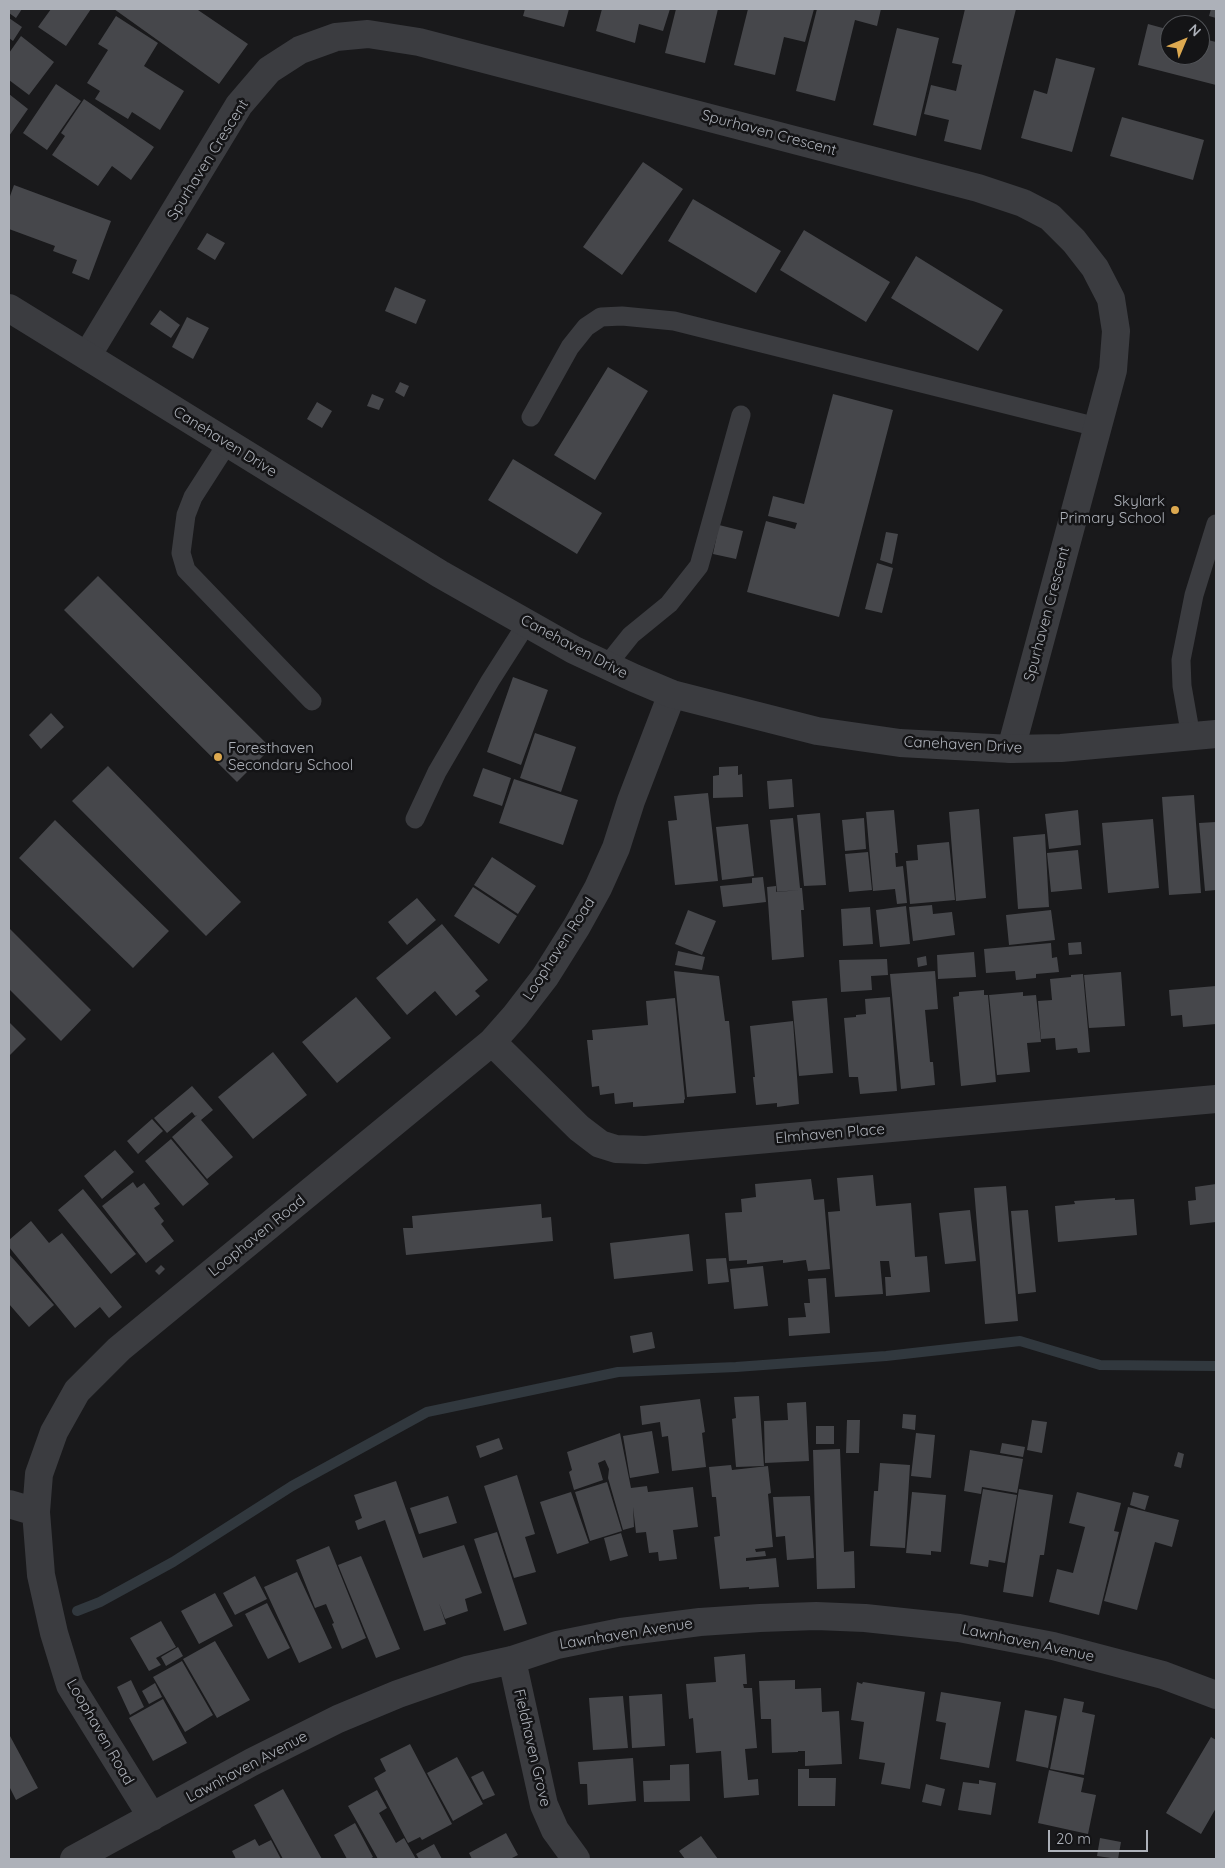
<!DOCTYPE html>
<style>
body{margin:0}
#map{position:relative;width:1225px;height:1868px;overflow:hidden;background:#19191b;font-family:Quicksand,sans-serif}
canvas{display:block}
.frame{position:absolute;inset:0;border:10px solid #adb1b9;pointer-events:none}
.north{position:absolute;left:1160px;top:15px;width:50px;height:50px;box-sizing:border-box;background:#141416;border:1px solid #515357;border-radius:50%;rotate:45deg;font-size:14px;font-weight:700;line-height:20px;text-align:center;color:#adb1b9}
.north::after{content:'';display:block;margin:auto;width:18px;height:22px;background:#dda950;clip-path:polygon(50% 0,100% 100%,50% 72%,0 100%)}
.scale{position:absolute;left:1048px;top:1830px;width:100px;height:22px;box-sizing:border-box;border:2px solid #adb1b9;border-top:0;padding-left:6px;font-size:15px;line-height:18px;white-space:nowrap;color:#adb1b9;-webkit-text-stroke:4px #141416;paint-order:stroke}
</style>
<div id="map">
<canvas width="1225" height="1868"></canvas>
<div class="frame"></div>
<div class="north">N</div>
<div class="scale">20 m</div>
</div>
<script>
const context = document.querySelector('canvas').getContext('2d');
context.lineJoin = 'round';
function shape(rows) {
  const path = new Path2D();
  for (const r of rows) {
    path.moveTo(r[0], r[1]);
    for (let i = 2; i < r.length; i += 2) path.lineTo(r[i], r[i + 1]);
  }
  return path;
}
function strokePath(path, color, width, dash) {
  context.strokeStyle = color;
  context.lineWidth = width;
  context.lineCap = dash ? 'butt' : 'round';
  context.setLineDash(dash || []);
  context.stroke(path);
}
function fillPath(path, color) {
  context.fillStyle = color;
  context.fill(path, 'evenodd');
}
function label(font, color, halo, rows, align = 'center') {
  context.font = font + ' Quicksand,sans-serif';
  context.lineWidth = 5;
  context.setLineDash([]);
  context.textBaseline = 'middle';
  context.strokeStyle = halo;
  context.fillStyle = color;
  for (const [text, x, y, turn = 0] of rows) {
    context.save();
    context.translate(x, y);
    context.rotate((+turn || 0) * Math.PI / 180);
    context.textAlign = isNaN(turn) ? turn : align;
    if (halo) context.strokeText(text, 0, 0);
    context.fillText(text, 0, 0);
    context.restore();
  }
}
const stream = shape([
 [77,1611,100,1602,173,1562,292,1486,427,1412,618,1372,736,1367,886,1356,1020,1341,1100,1365,1216,1366]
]);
const building = shape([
 [9,9,22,9,16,18,9,13],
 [51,9,91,9,66,46,38,27],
 [114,9,199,9,198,10,248,44,219,84],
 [525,9,569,9,564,27,523,16],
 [602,9,670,9,663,31,639,24,635,43,596,31],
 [676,9,718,9,705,63,665,53],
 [748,9,814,9,805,42,784,37,775,75,734,65],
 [817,9,881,9,877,26,855,20,835,101,796,91],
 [965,9,1016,9,981,150,944,141,949,120,924,114,931,85,956,91,962,65,952,63],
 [1211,9,1216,9,1216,18,1209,16],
 [116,16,158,43,144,66,184,91,160,130,132,112,128,119,95,99,100,91,87,83,108,50,98,44],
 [9,18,22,27,13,41,9,38],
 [1148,24,1170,30,1170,55,1200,55,1200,38,1216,42,1216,85,1138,65],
 [897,28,939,38,916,136,873,125],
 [21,36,54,62,29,95,9,80,9,53],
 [1056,58,1095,68,1072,152,1021,138,1034,90,1047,94],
 [56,84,81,101,47,150,23,133],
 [9,94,28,109,9,136],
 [84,99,154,147,131,180,112,166,98,186,52,155,65,136,61,133],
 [1122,117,1204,140,1193,180,1110,156],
 [643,162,683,189,622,275,583,247],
 [14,185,111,221,89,280,72,273,77,260,53,251,55,246,9,229,9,199],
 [693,199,781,251,756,293,668,241],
 [804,230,890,282,866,322,780,270],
 [207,233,225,243,215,260,197,249],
 [916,256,1003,310,978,351,891,298],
 [395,287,426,300,416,324,385,311],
 [160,310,180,325,171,338,150,324],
 [187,317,209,328,193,359,172,347],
 [608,367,648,391,595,480,554,455],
 [400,382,409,386,404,397,395,392],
 [372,394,384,399,379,410,367,406],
 [833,394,893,410,839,617,747,592,766,521,795,529,797,523,768,516,773,496,804,504],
 [317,402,332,411,322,428,307,419],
 [513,459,602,513,577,554,488,500],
 [719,525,743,531,736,559,713,554],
 [886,532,898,534,892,564,880,560],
 [877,563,893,568,882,613,865,609],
 [98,576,271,748,237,782,64,610],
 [513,677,548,690,521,765,487,752],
 [51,713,64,727,41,749,29,735],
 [535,733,576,747,561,792,520,778],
 [108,766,241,902,206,936,72,801],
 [738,766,738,775,742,774,743,797,713,798,713,776,719,775,719,767],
 [483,768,511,778,502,806,473,796],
 [514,779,578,800,563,845,499,823],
 [792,779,794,807,769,809,767,781],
 [708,793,718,881,675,885,668,821,677,820,674,796],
 [1194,795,1201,893,1169,895,1162,797],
 [979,809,986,898,956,901,949,812],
 [894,810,898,853,895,853,896,867,903,866,907,903,897,904,895,889,873,891,866,812],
 [1078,810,1081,845,1049,849,1045,814],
 [820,813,826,885,804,886,797,815],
 [793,818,800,888,802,888,804,910,801,910,804,957,772,960,767,887,776,886,776,892,773,892,800,890,777,892,770,820],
 [864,818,866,849,845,851,842,820],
 [1153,819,1159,888,1108,893,1102,823],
 [55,820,169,931,133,968,19,858],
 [1216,822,1216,890,1205,891,1199,823],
 [748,824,754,876,722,880,716,827],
 [1045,834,1049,907,1018,909,1013,837],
 [949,842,955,900,910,904,906,861,918,860,917,845],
 [1078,850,1082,889,1051,892,1047,853],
 [868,852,872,890,849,892,845,854],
 [492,857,536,886,518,914,474,885],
 [763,877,766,902,723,907,720,886,752,883,752,878],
 [473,887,517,916,499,944,454,916],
 [417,898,436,920,407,945,388,922],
 [932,905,933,914,952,912,955,935,913,941,909,907],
 [906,906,910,944,880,947,876,910],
 [870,907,873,944,843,946,841,909],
 [688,910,716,921,702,955,675,944],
 [1051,910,1055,940,1009,945,1006,915],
 [442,924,488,980,475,991,480,996,456,1016,435,991,407,1015,376,978],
 [9,928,91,1010,61,1041,9,989],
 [1081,942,1082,954,1069,955,1068,943],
 [1051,943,1052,958,1057,957,1059,972,1036,974,1036,978,1016,980,1015,971,986,973,984,949],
 [678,951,705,957,702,970,675,965],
 [974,952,976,977,938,979,937,955],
 [926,956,927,965,918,967,917,958],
 [887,959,888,975,871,976,872,990,841,992,839,960],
 [674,971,719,976,725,1021,729,1021,736,1093,687,1097],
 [935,971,938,1009,925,1010,930,1062,933,1062,935,1085,901,1089,890,974],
 [1121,972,1125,1026,1089,1028,1084,975],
 [1083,974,1090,1052,1078,1053,1077,1048,1056,1050,1055,1038,1041,1039,1038,1001,1052,1000,1050,979,1071,977,1071,975],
 [1216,986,1216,1024,1183,1027,1182,1015,1171,1016,1169,990],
 [984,990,984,995,988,995,996,1082,961,1086,953,997,959,996,959,992],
 [1023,992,1023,996,1036,995,1041,1042,1027,1043,1030,1072,997,1075,989,995],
 [356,997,391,1038,337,1083,302,1042],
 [890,997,897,1091,860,1094,858,1077,849,1077,844,1018,856,1017,856,1015,866,1014,865,999],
 [675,998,685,1099,684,1100,684,1103,633,1107,633,1102,615,1104,614,1093,600,1095,599,1086,592,1087,587,1040,593,1040,592,1030,648,1025,646,1001],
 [827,998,833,1073,799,1076,792,1001],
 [793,1021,799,1104,777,1107,777,1103,756,1105,753,1077,755,1077,750,1026],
 [9,1022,26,1039,9,1056],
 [273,1052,307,1095,253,1139,218,1097],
 [192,1086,213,1110,201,1120,233,1157,207,1179,172,1137,197,1115,195,1116,192,1112,167,1133,154,1118],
 [152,1119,163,1131,138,1154,127,1141],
 [171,1139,209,1184,183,1206,145,1161],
 [115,1150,134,1172,102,1199,84,1176],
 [873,1175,876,1206,911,1203,915,1257,927,1256,930,1292,886,1296,885,1277,891,1277,889,1261,880,1261,883,1294,835,1297,828,1212,840,1211,837,1178],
 [811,1179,814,1200,824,1199,830,1269,808,1271,806,1260,783,1263,783,1260,747,1264,747,1260,729,1261,725,1213,742,1212,741,1199,756,1197,755,1184],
 [133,1182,137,1188,144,1183,160,1204,154,1208,164,1221,161,1224,174,1241,146,1263,102,1206],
 [1216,1184,1216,1222,1190,1225,1188,1201,1196,1200,1195,1187],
 [1006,1186,1018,1321,985,1324,974,1188],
 [83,1189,136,1254,111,1274,58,1210],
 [1115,1198,1115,1200,1134,1199,1137,1235,1058,1242,1055,1206,1075,1204,1074,1201],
 [541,1204,542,1218,551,1217,553,1241,406,1255,403,1228,413,1228,412,1216],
 [970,1210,976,1261,945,1264,939,1213],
 [1028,1210,1036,1292,1018,1294,1011,1211],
 [31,1221,49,1243,62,1233,122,1307,109,1318,100,1307,75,1328,9,1247,9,1240],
 [689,1234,693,1271,614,1279,610,1243],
 [9,1254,54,1305,29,1327,9,1304],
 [726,1258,729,1282,708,1284,706,1259],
 [161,1265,165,1269,159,1275,155,1271],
 [763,1266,768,1306,734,1309,730,1269],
 [826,1278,830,1333,789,1336,788,1318,806,1317,804,1303,810,1303,808,1279],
 [652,1332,655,1348,633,1353,630,1336],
 [759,1396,764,1466,736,1467,732,1419,736,1418,734,1397],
 [700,1399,705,1432,702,1433,706,1467,672,1471,668,1436,662,1437,660,1422,642,1425,640,1406],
 [806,1402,809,1461,765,1463,764,1421,788,1420,787,1403],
 [903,1414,916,1415,915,1430,902,1428],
 [847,1420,860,1420,859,1453,846,1453],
 [1032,1420,1047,1422,1042,1453,1027,1450],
 [816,1426,834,1426,834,1444,816,1444],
 [652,1431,659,1473,630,1478,623,1436],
 [620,1433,631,1488,647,1486,648,1492,693,1487,698,1527,673,1530,677,1559,659,1561,658,1552,649,1553,646,1532,636,1533,633,1507,634,1527,623,1530,608,1478,609,1469,605,1460,598,1463,603,1480,574,1490,569,1472,572,1470,567,1452],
 [916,1433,935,1435,931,1478,911,1476],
 [499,1438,503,1449,480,1458,476,1446],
 [1002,1443,1025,1447,1023,1457,1000,1453],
 [840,1449,844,1552,854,1551,855,1588,817,1589,813,1450],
 [970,1450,1023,1459,1017,1493,982,1487,981,1494,964,1491],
 [1178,1452,1184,1454,1181,1468,1174,1466],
 [880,1463,910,1465,905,1548,870,1546,874,1491,878,1491],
 [731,1465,732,1470,768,1466,771,1493,768,1494,773,1547,755,1549,756,1552,765,1551,766,1556,746,1558,746,1561,776,1558,779,1587,749,1589,749,1587,720,1589,714,1537,720,1536,716,1497,712,1497,709,1467],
 [517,1475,535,1534,525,1537,536,1572,514,1578,484,1486],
 [396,1481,423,1558,464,1545,482,1593,465,1599,468,1611,445,1619,439,1603,446,1624,424,1631,385,1520,358,1530,355,1521,362,1518,354,1495],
 [607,1482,622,1531,590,1541,575,1492],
 [983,1489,1017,1495,1005,1563,989,1560,988,1567,970,1564],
 [1019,1489,1053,1495,1044,1555,1040,1555,1033,1597,1003,1592],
 [571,1492,589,1543,557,1554,540,1502],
 [912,1492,946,1495,941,1552,931,1551,931,1555,906,1553],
 [1077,1492,1121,1503,1114,1531,1119,1532,1099,1615,1049,1602,1057,1569,1073,1573,1085,1527,1069,1523],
 [1133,1492,1149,1496,1145,1510,1130,1505],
 [448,1496,457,1523,419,1534,410,1508],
 [810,1496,814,1558,787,1560,785,1536,776,1537,773,1497],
 [1128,1507,1179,1520,1172,1547,1155,1542,1137,1610,1104,1601],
 [497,1532,527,1624,504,1631,474,1539],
 [621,1533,628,1556,610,1561,604,1538],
 [329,1546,366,1638,342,1649,332,1624,334,1623,326,1604,315,1608,296,1560],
 [361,1556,400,1649,376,1658,338,1565],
 [297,1572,332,1648,299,1663,264,1587],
 [255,1576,267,1599,235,1615,223,1593],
 [215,1593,233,1626,199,1644,181,1611],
 [267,1603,290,1648,268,1659,245,1614],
 [161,1621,176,1647,156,1658,161,1665,149,1671,130,1638],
 [215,1641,250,1700,217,1718,183,1659],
 [178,1647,183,1656,166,1666,161,1657],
 [745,1654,747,1684,743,1684,744,1688,752,1688,757,1748,745,1749,748,1780,758,1779,759,1795,724,1798,721,1751,696,1753,693,1718,689,1719,686,1684,716,1682,714,1657],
 [182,1661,213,1715,185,1732,153,1677],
 [131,1680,144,1707,130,1715,117,1687],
 [795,1680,795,1689,821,1688,822,1712,839,1711,842,1764,805,1766,805,1751,798,1751,798,1732,798,1752,772,1753,771,1719,761,1719,759,1681],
 [857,1682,862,1684,863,1682,925,1692,910,1789,881,1784,885,1763,859,1759,864,1722,851,1720],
 [155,1683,162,1697,149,1704,142,1691],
 [941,1692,1001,1702,989,1768,940,1759,946,1723,936,1721],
 [662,1694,665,1746,632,1748,629,1696],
 [623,1696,628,1748,593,1750,589,1698],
 [1064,1698,1084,1702,1082,1712,1095,1715,1084,1775,1050,1769],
 [163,1699,187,1743,153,1761,129,1718],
 [1025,1710,1057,1716,1048,1768,1016,1761],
 [9,1736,10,1736,38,1788,16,1800,9,1786],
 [1211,1737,1216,1740,1216,1808,1201,1834,1166,1813],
 [410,1744,452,1824,422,1840,420,1837,408,1843,374,1778,386,1771,380,1759],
 [457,1757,483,1804,453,1821,427,1773],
 [633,1758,636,1801,588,1805,587,1784,580,1784,578,1762],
 [689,1764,690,1801,644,1802,643,1781,670,1780,670,1765],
 [798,1769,809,1769,809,1778,836,1778,835,1806,798,1806],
 [1049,1770,1084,1778,1081,1792,1096,1795,1088,1834,1038,1823],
 [483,1771,495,1795,483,1800,471,1777],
 [979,1780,996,1783,991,1815,958,1810,963,1782,979,1784],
 [926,1784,945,1789,941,1806,922,1802],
 [283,1789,322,1859,283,1859,254,1805],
 [377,1790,387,1808,379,1813,396,1843,404,1838,416,1859,378,1859,348,1806],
 [355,1823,373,1857,370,1859,347,1859,334,1835],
 [506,1833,518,1855,510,1859,472,1859,469,1853],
 [701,1836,718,1859,685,1859,679,1851],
 [1100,1838,1121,1842,1118,1859,1097,1856],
 [255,1839,259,1846,271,1840,281,1859,236,1859,232,1851],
 [434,1844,442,1859,419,1859,416,1854]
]);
const service = shape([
 [531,417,570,347,586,327,601,317,622,316,674,321,1097,427],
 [227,444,193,497,186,515,181,553,186,570,312,701],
 [607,665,631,635,669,604,699,566,741,415],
 [1191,737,1182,686,1181,660,1194,595,1216,524],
 [415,819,437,772,490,681,527,623]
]);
const minor = shape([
 [87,356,239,105,269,70,300,50,336,37,368,34,419,42,978,188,1023,203,1050,217,1074,241,1095,268,1111,299,1116,331,1113,370,1011,749],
 [492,1042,579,1128,600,1144,616,1149,645,1150,1216,1099],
 [9,1504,36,1512],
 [512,1660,544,1805,555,1830,576,1859],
 [152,1817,70,1685,54,1633,41,1575,36,1512,39,1474,54,1432,77,1391,119,1349,492,1042,515,1016,545,977,577,926,598,888,616,848,631,801,672,694],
 [74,1859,252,1762,338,1719,398,1694,467,1670,512,1660,557,1645,621,1632,700,1622,760,1618,816,1616,865,1618,959,1628,1053,1646,1163,1675,1216,1695]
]);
const tertiary = shape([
 [9,308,440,574,574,650,634,678,672,694,817,731,900,743,1011,749,1061,748,1216,734]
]);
const markers = [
 [1175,510,5,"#dda950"],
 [218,757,5,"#dda950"]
];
const streetNames = [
 ["Spurhaven Crescent",769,133,15],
 ["Spurhaven Crescent",208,160,-58],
 ["Canehaven Drive",225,442,32],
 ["Spurhaven Crescent",1047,614,-75],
 ["Canehaven Drive",574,647,28],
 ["Canehaven Drive",963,745,3],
 ["Loophaven Road",559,949,-57],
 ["Elmhaven Place",830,1134,-5],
 ["Loophaven Road",257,1236,-39],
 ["Lawnhaven Avenue",626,1634,-9],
 ["Lawnhaven Avenue",1028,1643,12],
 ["Loophaven Road",100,1732,60],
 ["Fieldhaven Grove",532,1748,77],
 ["Lawnhaven Avenue",247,1767,-28]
];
const poiNames = [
 ["Skylark",1165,501],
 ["Primary School",1165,518],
 ["Foresthaven",228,748,"left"],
 ["Secondary School",228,765,"left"]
];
strokePath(stream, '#31383e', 10);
fillPath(building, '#46474b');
strokePath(service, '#3b3c40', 19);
strokePath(minor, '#3b3c40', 28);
strokePath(tertiary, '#3b3c40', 28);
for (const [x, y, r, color] of markers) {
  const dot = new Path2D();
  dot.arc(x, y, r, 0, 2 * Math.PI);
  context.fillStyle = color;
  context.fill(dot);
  strokePath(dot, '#141416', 2);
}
label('15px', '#adb1b9', '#141416', streetNames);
label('15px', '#adb1b9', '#141416', poiNames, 'right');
</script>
